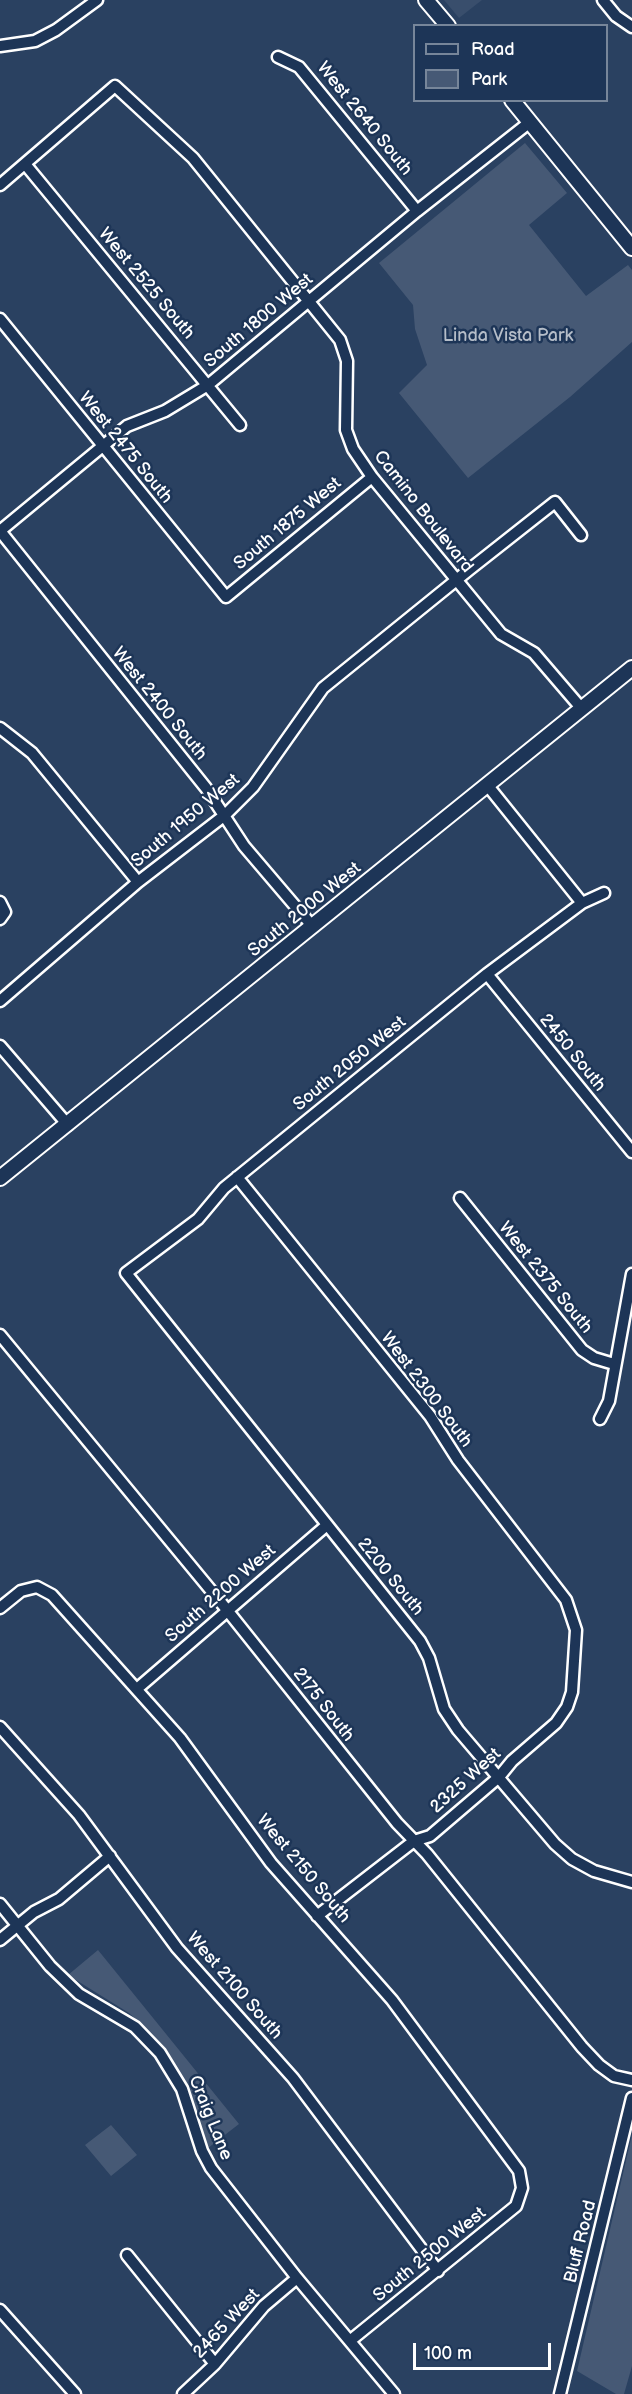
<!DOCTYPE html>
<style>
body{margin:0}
#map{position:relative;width:632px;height:2394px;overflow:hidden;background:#2a4161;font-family:"Balsamiq Sans",sans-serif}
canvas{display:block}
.legend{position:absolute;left:413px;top:24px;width:195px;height:78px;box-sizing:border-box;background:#1d3557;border:2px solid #77869a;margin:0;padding:8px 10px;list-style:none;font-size:18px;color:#fff}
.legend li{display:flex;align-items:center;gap:12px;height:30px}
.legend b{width:30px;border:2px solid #77869a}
.scale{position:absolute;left:413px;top:2343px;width:138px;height:27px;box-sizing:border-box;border:3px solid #fff;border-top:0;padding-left:8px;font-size:18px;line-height:21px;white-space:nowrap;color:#fff;-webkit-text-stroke:4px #1d3557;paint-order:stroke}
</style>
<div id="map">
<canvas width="632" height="2394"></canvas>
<ul class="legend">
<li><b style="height:8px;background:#1d3557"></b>Road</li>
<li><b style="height:16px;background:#465975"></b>Park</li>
</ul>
<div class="scale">100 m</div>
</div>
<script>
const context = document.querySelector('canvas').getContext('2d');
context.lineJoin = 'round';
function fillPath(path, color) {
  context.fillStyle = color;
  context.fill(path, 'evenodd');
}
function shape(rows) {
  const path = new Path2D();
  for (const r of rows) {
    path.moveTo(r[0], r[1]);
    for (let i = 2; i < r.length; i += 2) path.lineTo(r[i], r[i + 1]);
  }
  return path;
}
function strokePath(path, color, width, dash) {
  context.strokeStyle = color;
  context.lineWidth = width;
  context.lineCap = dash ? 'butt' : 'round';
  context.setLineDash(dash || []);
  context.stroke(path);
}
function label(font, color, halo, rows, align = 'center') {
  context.font = font + ' "Balsamiq Sans",sans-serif';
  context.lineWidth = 5;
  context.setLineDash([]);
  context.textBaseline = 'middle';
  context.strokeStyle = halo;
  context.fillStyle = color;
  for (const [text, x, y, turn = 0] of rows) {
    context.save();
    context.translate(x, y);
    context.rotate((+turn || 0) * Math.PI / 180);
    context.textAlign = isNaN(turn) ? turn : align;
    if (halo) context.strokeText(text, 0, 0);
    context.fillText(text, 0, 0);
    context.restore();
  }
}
const built = shape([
 [444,0,482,0,459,18]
]);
const green = shape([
 [525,143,567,193,529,225,586,296,628,265,632,270,632,342,570,397,468,478,399,393,427,365,415,329,413,305,379,263],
 [98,1950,239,2124,208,2148,190,2092,169,2055,155,2037,129,2013,68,1975],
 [111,2125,137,2155,111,2176,85,2145],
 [632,2135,632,2366,624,2394,616,2394,577,2371]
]);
const minor = shape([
 [603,0,616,16,632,27],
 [0,46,35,41,56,30,97,0],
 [278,57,299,67,417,211],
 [25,164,240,425],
 [0,185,115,86,193,158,340,340,347,361,346,430,353,449,372,477,501,634,534,653,582,709],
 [0,319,226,597,372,477],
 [0,531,127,426,165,411,208,385,417,211,530,122],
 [0,531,206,788,244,846,313,927],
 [0,728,32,753,138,882],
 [488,786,582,903],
 [604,893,582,903,487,974,224,1188,198,1219,126,1273,420,1641,429,1658,444,1709,458,1730,555,1844,572,1859,594,1871,632,1882],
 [0,902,5,912,0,919],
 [487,974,632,1152],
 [0,1001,138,882,225,815,253,787,323,688,470,569,555,502,581,535],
 [0,1046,68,1125],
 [237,1177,430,1416,458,1460,566,1600,576,1630,572,1692,567,1707,556,1723,512,1761,499,1777,430,1836,414,1841,317,1916],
 [460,1198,582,1350,594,1358,614,1364],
 [0,1335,223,1605,397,1823,427,1854,582,2047,599,2065,614,2076,632,2080],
 [600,1419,609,1401,632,1274],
 [0,1608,21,1591,37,1587,52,1595,180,1738,271,1863,392,2000,519,2171,522,2188,516,2206,351,2340],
 [138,1688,327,1525],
 [0,1727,79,1815,177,1948,293,2078,438,2271],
 [0,1904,50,1966,79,1994,135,2027,160,2053,182,2089,202,2151,211,2168,297,2278,394,2394],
 [0,1940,34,1912,59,1899,110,1856],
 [127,2255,215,2364],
 [0,2310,75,2394],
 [183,2394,215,2364,264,2306,297,2278],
 [560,2394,632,2098]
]);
const major = shape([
 [426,0,448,26],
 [512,100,632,248],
 [0,1178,632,668]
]);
const streetNames = [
 ["West 2640 South",364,119,51],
 ["West 2525 South",146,284,50],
 ["South 1800 West",259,321,-40],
 ["West 2475 South",125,448,51],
 ["Camino Boulevard",423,512,52],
 ["South 1875 West",288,524,-40],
 ["West 2400 South",159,704,51],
 ["South 1950 West",186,821,-40],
 ["South 2000 West",305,910,-39],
 ["2450 South",572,1053,51],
 ["South 2050 West",350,1064,-39],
 ["West 2375 South",545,1278,51],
 ["West 2300 South",426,1390,53],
 ["2200 South",390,1577,51],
 ["South 2200 West",221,1594,-41],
 ["2175 South",323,1705,52],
 ["2325 West",466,1781,-42],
 ["West 2150 South",303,1869,50],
 ["West 2100 South",234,1986,49],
 ["Craig Lane",210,2118,68],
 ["Bluff Road",581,2242,-76],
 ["South 2500 West",430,2255,-39],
 ["2465 West",227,2324,-47]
];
const parkNames = [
 ["Linda Vista Park",508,336]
];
fillPath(built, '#394e6c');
fillPath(green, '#465975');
strokePath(minor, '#fff', 15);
strokePath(major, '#fff', 18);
strokePath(minor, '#1d3557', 10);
strokePath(major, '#1d3557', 14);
label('18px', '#fff', '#1d3557', streetNames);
label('18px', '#b5bdc8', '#1d3557', parkNames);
</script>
